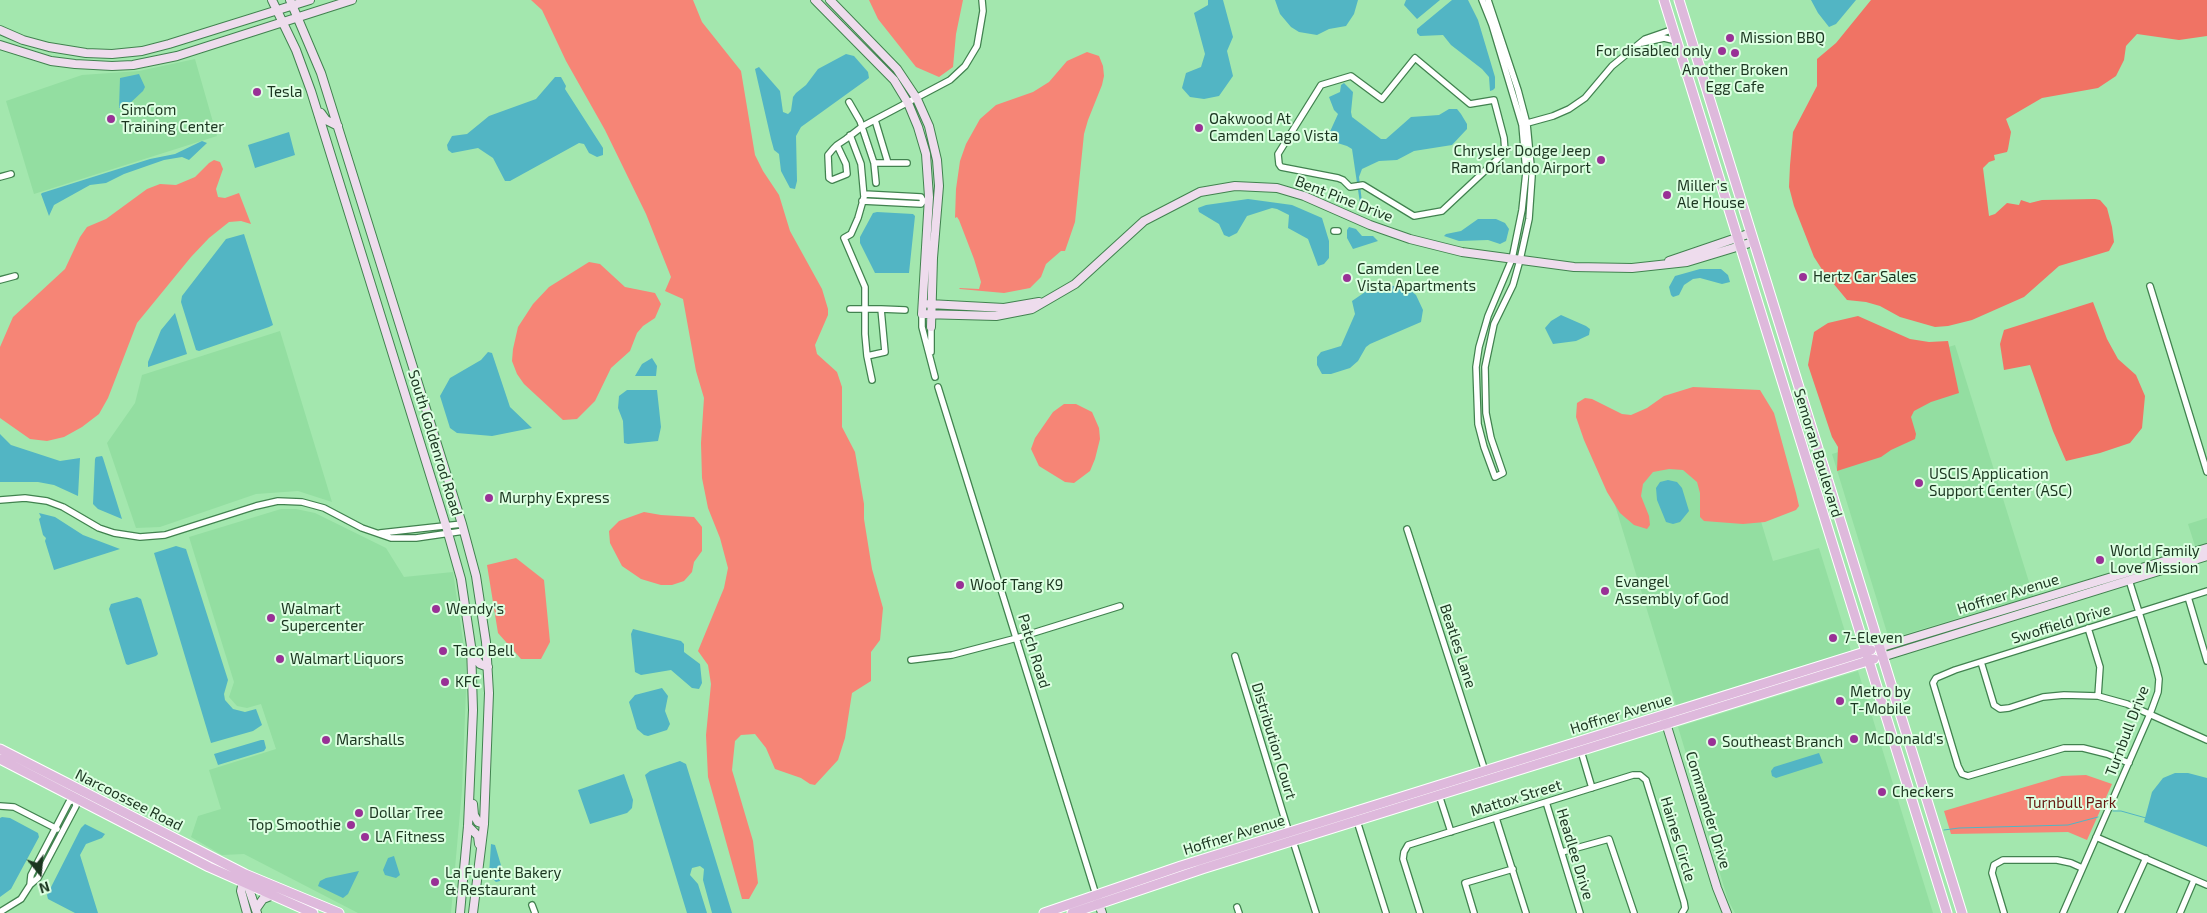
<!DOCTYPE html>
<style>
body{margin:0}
#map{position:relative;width:2207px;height:913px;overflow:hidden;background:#a3e7ae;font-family:"Exo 2",sans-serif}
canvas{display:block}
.north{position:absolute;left:15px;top:848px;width:50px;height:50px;-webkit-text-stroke:4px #ddffe2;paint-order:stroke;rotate:163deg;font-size:14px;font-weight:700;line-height:20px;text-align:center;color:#1b3620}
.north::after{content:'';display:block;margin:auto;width:18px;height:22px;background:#1b3620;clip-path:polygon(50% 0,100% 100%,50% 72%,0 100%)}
</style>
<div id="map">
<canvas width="2207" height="913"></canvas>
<div class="north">N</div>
</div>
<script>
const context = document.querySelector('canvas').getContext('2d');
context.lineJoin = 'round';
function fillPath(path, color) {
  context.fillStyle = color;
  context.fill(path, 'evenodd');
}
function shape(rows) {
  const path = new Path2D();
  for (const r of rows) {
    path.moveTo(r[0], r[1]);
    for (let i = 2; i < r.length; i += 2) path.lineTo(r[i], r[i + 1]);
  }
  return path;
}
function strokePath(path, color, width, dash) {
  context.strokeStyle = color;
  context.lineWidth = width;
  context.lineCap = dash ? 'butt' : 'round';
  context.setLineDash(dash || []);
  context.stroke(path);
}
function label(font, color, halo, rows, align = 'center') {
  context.font = font + ' "Exo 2",sans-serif';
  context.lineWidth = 4;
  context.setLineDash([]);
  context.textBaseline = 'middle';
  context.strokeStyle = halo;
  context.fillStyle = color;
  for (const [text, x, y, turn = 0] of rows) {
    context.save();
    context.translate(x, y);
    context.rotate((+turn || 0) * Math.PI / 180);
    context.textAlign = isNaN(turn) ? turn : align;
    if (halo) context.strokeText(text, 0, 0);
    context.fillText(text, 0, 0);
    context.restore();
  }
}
const built = shape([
 [195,59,217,136,34,194,6,101,82,75,139,71],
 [280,331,332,502,298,491,256,494,160,527,136,528,107,443,135,403,142,375],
 [1955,345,2034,598,2007,607,2005,604,1889,639,1832,454,1911,430,1891,365],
 [1729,416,1773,561,1819,548,1851,651,1676,705,1600,456],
 [281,509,296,509,315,513,386,548,404,577,453,572,466,661,466,691,462,790,451,913,358,913,244,854,222,855,191,837,198,816,221,809,209,770,276,749,261,704,247,708,237,706,229,697,234,682,189,537],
 [2207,518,2207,545,2196,549,2188,524],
 [1858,671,1933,913,1735,913,1728,900,1695,791,1697,790,1678,727]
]);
const green = shape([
 [531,0,693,0,702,22,741,71,755,155,763,171,779,195,790,231,822,289,828,309,828,315,815,345,817,354,837,372,842,387,842,427,855,452,864,504,864,519,872,569,883,608,880,640,871,652,871,681,852,693,845,738,838,760,815,785,810,784,801,778,775,769,766,748,755,734,741,735,735,741,732,770,753,841,758,883,749,899,742,899,708,777,706,735,711,684,708,665,698,651,724,588,728,568,720,538,708,508,702,478,701,443,704,398,696,371,683,299,665,291,671,277,646,214,605,130,566,61,542,10],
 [869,0,963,0,956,34,953,67,939,77,916,67,878,19],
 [1087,52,1099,56,1103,66,1104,76,1102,85,1088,120,1084,134,1075,222,1065,251,1061,251,1046,264,1041,277,1030,288,1004,293,960,289,959,288,979,289,981,282,974,259,959,220,957,217,955,218,956,189,960,161,966,144,980,119,996,105,1033,92,1049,82,1067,61],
 [214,160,220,162,223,169,216,189,218,197,225,198,239,193,251,224,241,221,229,222,209,238,191,257,137,323,108,398,99,414,82,427,64,437,47,441,30,439,0,418,0,347,13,317,65,269,80,237,87,227,106,219,147,189,160,184,176,185,195,177,209,163],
 [589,262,600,264,625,287,655,293,661,304,655,318,643,326,637,333,630,351,611,368,595,401,577,419,563,420,524,384,517,374,512,361,513,349,518,327,533,304,549,287],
 [1693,387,1760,390,1774,413,1796,493,1799,506,1796,510,1765,522,1743,524,1704,521,1700,517,1700,493,1697,482,1683,470,1669,469,1653,472,1643,484,1641,496,1649,516,1650,525,1647,529,1634,525,1620,513,1607,492,1584,440,1576,417,1577,403,1585,398,1592,399,1622,414,1631,415,1647,408,1664,396],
 [1064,404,1076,404,1092,412,1099,428,1100,439,1095,459,1090,471,1074,483,1065,482,1039,466,1031,449,1035,438,1053,412],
 [644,512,661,515,694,517,702,527,702,551,694,562,692,572,684,581,672,585,661,585,641,579,622,566,610,543,609,531,619,521],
 [516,558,544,580,550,642,541,659,521,659,498,633,487,565],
 [2086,775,2112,784,2087,840,2068,832,1951,834,1944,811,2062,776]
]);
const forest = shape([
 [1871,0,2207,0,2207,36,2179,40,2137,34,2126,46,2124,60,2116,76,2098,88,2042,98,2006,119,2011,132,2008,149,2007,152,1994,155,1995,160,1989,162,1983,168,1989,216,1995,214,2007,203,2019,205,2021,200,2030,203,2042,200,2095,199,2100,200,2107,208,2112,227,2114,242,2109,251,2059,266,2024,297,1972,320,1948,326,1935,327,1900,317,1880,306,1866,302,1847,300,1823,271,1814,257,1794,206,1789,187,1790,165,1793,132,1817,86,1817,59,1836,43],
 [2093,302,2107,339,2118,359,2136,375,2145,396,2142,428,2130,443,2100,453,2066,461,2053,431,2030,365,2004,370,2000,344,2004,330],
 [1858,316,1910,339,1929,342,1948,341,1959,393,1931,402,1914,411,1911,417,1916,434,1915,439,1891,450,1881,457,1837,471,1838,447,1832,437,1808,365,1814,332,1828,323]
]);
const water = shape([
 [1208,0,1223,0,1233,37,1227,51,1233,76,1219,96,1204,99,1190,97,1182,88,1186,73,1201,67,1205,54,1194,13,1208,5],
 [1275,0,1358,0,1354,14,1346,26,1329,29,1317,35,1299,32,1291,27,1280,14],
 [1406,0,1440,0,1417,19,1404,5],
 [1452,0,1468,0,1478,20,1495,77,1495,88,1493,90,1490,91,1489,77,1482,69,1451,45,1443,35,1420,36,1417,33,1417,29],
 [1811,0,1856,0,1836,24,1829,27,1818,13],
 [846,54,854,56,868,72,869,78,801,127,796,136,797,181,795,189,790,188,781,171,779,154,774,150,771,139,755,69,759,67,780,91,783,112,788,114,791,111,793,97,796,93,806,85,818,69],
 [139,74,145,87,143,91,127,106,119,108,120,78],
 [555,77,561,77,566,86,565,89,603,148,603,155,597,157,589,153,584,144,579,143,510,181,505,181,493,158,478,148,452,153,448,150,447,145,452,136,467,134,489,116,536,99],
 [1344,83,1353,92,1351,112,1352,117,1381,139,1386,139,1411,117,1439,115,1449,109,1457,109,1461,114,1467,124,1467,129,1452,145,1414,151,1397,160,1379,161,1362,169,1359,177,1363,210,1361,210,1352,149,1347,146,1331,141,1328,136,1338,114,1334,110,1329,97,1340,92,1341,85],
 [289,132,295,155,255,168,248,145],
 [202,141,207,143,189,160,182,157,164,160,124,174,106,183,90,185,54,205,49,216,41,194,42,193,150,159,175,154],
 [1248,199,1292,205,1322,218,1329,241,1329,258,1324,264,1318,266,1308,239,1288,228,1289,215,1277,209,1272,208,1247,216,1237,233,1229,237,1224,235,1219,224,1199,212,1198,208,1206,205],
 [877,212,913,214,915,216,909,273,875,273,860,243,860,237,873,213],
 [1478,219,1496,219,1505,223,1509,229,1506,241,1500,244,1488,240,1459,241,1444,236,1446,234,1461,231],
 [1349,227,1356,229,1362,236,1373,236,1378,241,1353,249,1347,238,1347,230],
 [244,234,273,325,269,327,199,351,196,350,181,302,182,296,226,239],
 [1700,269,1721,269,1728,275,1730,282,1722,284,1700,278,1693,279,1684,285,1679,295,1673,297,1671,295,1669,287,1675,276],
 [1373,282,1394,286,1411,291,1416,295,1423,310,1421,322,1370,344,1366,347,1358,361,1350,368,1331,374,1322,374,1317,365,1317,357,1321,352,1341,346,1355,314,1352,301,1368,290],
 [175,313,187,354,148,367,148,362,161,330],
 [1561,315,1586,326,1590,329,1589,335,1576,341,1553,344,1545,328,1551,321],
 [488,352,492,353,510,407,532,428,492,436,457,433,450,428,440,396,450,378,481,360],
 [652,358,657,366,656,376,635,376,642,364],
 [627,390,657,390,661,427,658,441,628,444,624,443,623,421,618,408,619,396],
 [0,434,11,445,60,461,80,458,78,496,54,485,38,482,0,482],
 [102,456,103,458,122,519,98,509,93,504,95,459,96,457],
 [1668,480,1677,482,1682,488,1689,511,1680,522,1673,524,1666,522,1657,500,1656,488,1660,482],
 [39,513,55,517,83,535,120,549,54,570,45,541,46,538,43,535,39,519,41,517],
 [176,546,186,549,228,680,224,694,225,700,233,709,245,712,256,709,262,725,253,731,211,743,154,553],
 [137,597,141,599,158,654,156,656,128,665,126,664,109,609,111,604],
 [633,629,681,641,684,644,684,652,700,664,702,683,699,689,692,688,671,670,641,675,635,672,631,634],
 [662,688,668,696,665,711,670,724,667,730,648,736,644,735,637,729,629,702,635,695],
 [261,740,264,740,266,748,264,751,218,765,214,754],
 [1819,753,1823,763,1776,778,1772,776,1771,771,1774,767],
 [680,761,686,764,732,913,712,913,703,880,704,869,700,866,692,868,690,875,698,884,707,913,687,913,645,775,650,771],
 [2175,773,2188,773,2207,778,2207,847,2144,822,2152,792,2163,778],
 [624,774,633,800,632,808,627,813,590,824,578,790],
 [2,817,10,818,38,833,39,837,11,889,0,897,0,818],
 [85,824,105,834,102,838,86,844,80,855,98,913,75,913,48,899,47,895,81,828],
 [491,844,495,845,503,872,500,881,496,882,489,875],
 [394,856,400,875,396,878,385,875,383,870,388,858],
 [359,871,348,894,343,898,318,886,320,881,326,878]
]);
const stream = shape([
 [2113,811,2121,811,2146,818],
 [1944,830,1959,828,2068,825,2098,817]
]);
const street = shape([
 [1482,0,1492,25,1522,125,1526,172,1522,210,1512,259,1488,316,1479,347,1476,367,1478,424,1484,447,1495,477,1503,473,1491,438,1486,413,1485,367,1494,324,1513,285,1520,260,1529,219,1532,176,1527,124,1518,90,1488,0],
 [1642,43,1664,38,1677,41],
 [1415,58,1470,104,1494,100,1504,138,1505,152,1442,211,1414,216,1363,185,1350,187,1343,180,1338,178,1281,167,1279,164,1278,154,1321,85,1351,76,1382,99,1415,58],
 [849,102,860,121,874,163,907,163],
 [875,120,888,163],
 [1524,124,1553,116,1569,109,1585,98,1612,66,1645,39,1674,29],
 [850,135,861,164,864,197,858,218,851,234,844,238,865,287,865,334,867,356,885,352,881,309,905,310],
 [837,145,846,164,847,174,832,180,829,178,828,155,833,149,837,145,846,139,863,126,950,80,965,66,977,46,983,11,982,0],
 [874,163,876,183],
 [0,177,11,174],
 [864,194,921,197,923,201,929,201],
 [862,201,921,204,923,201],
 [1334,231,1338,231],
 [0,280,15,276],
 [2150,286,2207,472],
 [850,309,881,309],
 [922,314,922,327,935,377],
 [931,352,931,327],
 [867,356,872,380],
 [938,387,1096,895],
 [0,500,25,498,47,501,63,507,99,528,114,533,140,537,165,535,256,506,278,501,302,502,324,508,362,528,391,538,416,538,464,531],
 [1407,529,1485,771],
 [380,533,462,524],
 [2188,597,2207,661],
 [2088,628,2100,667,2098,696],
 [1235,656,1289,833],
 [911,660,952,655,1017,638,1120,606],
 [1981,662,1994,705,2000,709,2009,708,2043,697,2064,695,2098,696,2127,704,2207,740],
 [1581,751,1592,788],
 [2129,763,2107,754,2083,748,2064,748,1968,776,1962,774,1958,766,1933,683,1936,678,1955,670,2207,591],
 [1439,795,1451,832],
 [1546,802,1580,913],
 [0,806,14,807,57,829],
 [1496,818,1526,913],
 [1357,821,1386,913],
 [2096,837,2207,885],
 [1293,841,1316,913],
 [1562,852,1609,839,1634,913],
 [532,905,535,913],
 [1237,907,1239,913],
 [0,912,21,899,30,885,38,878,76,806,75,800,69,802,31,875,30,885],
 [1420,913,1403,859,1404,852,1408,845,1633,775,1640,775,1646,780,1684,902,1685,908,1682,913],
 [1474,913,1465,883,1513,869],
 [2004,913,1992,873,1994,865,2003,860,2057,860,2071,863,2082,868],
 [2063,913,2150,714,2158,692,2159,679,2156,667,2129,580],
 [2121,913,2146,858],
 [2180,913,2194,880]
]);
const secondary = shape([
 [272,0,296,50,311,91,446,526,461,579,471,646,473,710,468,826,460,913],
 [290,0,321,73,462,524,476,576,486,642,489,693,484,824,473,913],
 [815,0,894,80,908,103,918,127,926,154,929,197,922,314,996,316,1032,309,1075,284,1144,221,1200,192,1235,186,1277,188,1304,196,1370,225,1410,239,1462,252,1574,267,1632,268,1687,262,1753,242],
 [830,0,897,69,917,99,929,126,937,160,939,186,933,258,931,327],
 [0,30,23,40,49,47,86,53,112,54,142,51,169,44,310,0],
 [0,45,51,61,75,64,112,66,133,65,177,56,352,0],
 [321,113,326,120,338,126],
 [1669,261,1751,233],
 [929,304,1004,308,1039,302],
 [1879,648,2207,548],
 [475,651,477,660,480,664,488,667],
 [1882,657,2207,556],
 [1665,720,1717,888,1727,913],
 [473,804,474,815,478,822,484,824],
 [468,826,478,836,479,844],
 [244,876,241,891,247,913],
 [250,881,248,886,257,913],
 [1096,895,1102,913],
 [256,909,263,899,273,895]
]);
const primary = shape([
 [1664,0,1947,913],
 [1679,0,1962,913],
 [0,749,245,874,339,913],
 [0,759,209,867,313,913],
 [1044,913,1181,866,1871,650],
 [1072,913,1202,869,1874,659]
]);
const markers = [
 [1730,38,5,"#993196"],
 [1722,51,5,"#993196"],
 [1735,53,5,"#993196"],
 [257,92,5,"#993196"],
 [111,119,5,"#993196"],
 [1199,128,5,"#993196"],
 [1601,160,5,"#993196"],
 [1667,195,5,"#993196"],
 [1803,277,5,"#993196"],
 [1347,278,5,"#993196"],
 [1919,483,5,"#993196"],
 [489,498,5,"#993196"],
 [2100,560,5,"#993196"],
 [960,585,5,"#993196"],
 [1605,591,5,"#993196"],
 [436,609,5,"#993196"],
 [271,618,5,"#993196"],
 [1833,638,5,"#993196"],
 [443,651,5,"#993196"],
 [280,659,5,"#993196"],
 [445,682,5,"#993196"],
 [1840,701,5,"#993196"],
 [1854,739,5,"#993196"],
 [326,740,5,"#993196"],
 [1712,742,5,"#993196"],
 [1882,792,5,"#993196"],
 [359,813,5,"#993196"],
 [351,825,5,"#993196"],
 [365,837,5,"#993196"],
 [435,882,5,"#993196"]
];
const poiNames = [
 ["Mission BBQ",1740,38],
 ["For disabled only",1712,51,"right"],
 ["Another Broken",1735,70,"center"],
 ["Egg Cafe",1735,87,"center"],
 ["Tesla",267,92],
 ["SimCom",121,110],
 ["Training Center",121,127],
 ["Oakwood At",1209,119],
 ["Camden Lago Vista",1209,136],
 ["Chrysler Dodge Jeep",1591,151,"right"],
 ["Ram Orlando Airport",1591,168,"right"],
 ["Miller's",1677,186],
 ["Ale House",1677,203],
 ["Camden Lee",1357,269],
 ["Vista Apartments",1357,286],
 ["Hertz Car Sales",1813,277],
 ["USCIS Application",1929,474],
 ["Support Center (ASC)",1929,491],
 ["Murphy Express",499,498],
 ["World Family",2110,551],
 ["Love Mission",2110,568],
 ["Evangel",1615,582],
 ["Assembly of God",1615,599],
 ["Woof Tang K9",970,585],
 ["Walmart",281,609],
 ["Supercenter",281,626],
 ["Wendy's",446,609],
 ["7-Eleven",1843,638],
 ["Taco Bell",453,651],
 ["Walmart Liquors",290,659],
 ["KFC",455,682],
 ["Metro by",1850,692],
 ["T-Mobile",1850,709],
 ["McDonald's",1864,739],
 ["Marshalls",336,740],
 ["Southeast Branch",1722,742],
 ["Checkers",1892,792],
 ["Dollar Tree",369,813],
 ["Top Smoothie",341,825,"right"],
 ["LA Fitness",375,837],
 ["La Fuente Bakery",445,873],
 ["& Restaurant",445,890]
];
const streetNames = [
 ["Bent Pine Drive",1344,199,21],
 ["South Goldenrod Road",435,443,73],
 ["Semoran Boulevard",1818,453,73],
 ["Hoffner Avenue",2008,594,-17],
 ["Swoffield Drive",2061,624,-17],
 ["Beatles Lane",1458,646,72],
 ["Patch Road",1034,651,73],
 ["Hoffner Avenue",1621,714,-17],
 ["Turnbull Drive",2127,731,-69],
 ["Distribution Court",1274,741,73],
 ["Mattox Street",1516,798,-17],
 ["Narcoossee Road",129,800,27],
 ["Commander Drive",1708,810,73],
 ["Hoffner Avenue",1234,835,-17],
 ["Haines Circle",1678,839,73],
 ["Headlee Drive",1575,854,73]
];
const parkNames = [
 ["Turnbull Park",2071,803]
];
fillPath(built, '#93dea1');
fillPath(green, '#f68576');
fillPath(forest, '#f07364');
fillPath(water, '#52b5c4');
strokePath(stream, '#52b5c4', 1);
strokePath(street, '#41824f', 8);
strokePath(secondary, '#41824f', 10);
strokePath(primary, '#fff', 11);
strokePath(street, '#fff', 5.5);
strokePath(secondary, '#eedced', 8);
strokePath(primary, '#deb9dc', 9);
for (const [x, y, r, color] of markers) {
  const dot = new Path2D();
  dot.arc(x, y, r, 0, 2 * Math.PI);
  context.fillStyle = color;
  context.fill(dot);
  strokePath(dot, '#ddffe2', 2);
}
label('15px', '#1b3620', '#ddffe2', poiNames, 'left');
label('15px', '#1b3620', '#ddffe2', streetNames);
label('15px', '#651710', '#ddffe2', parkNames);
</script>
